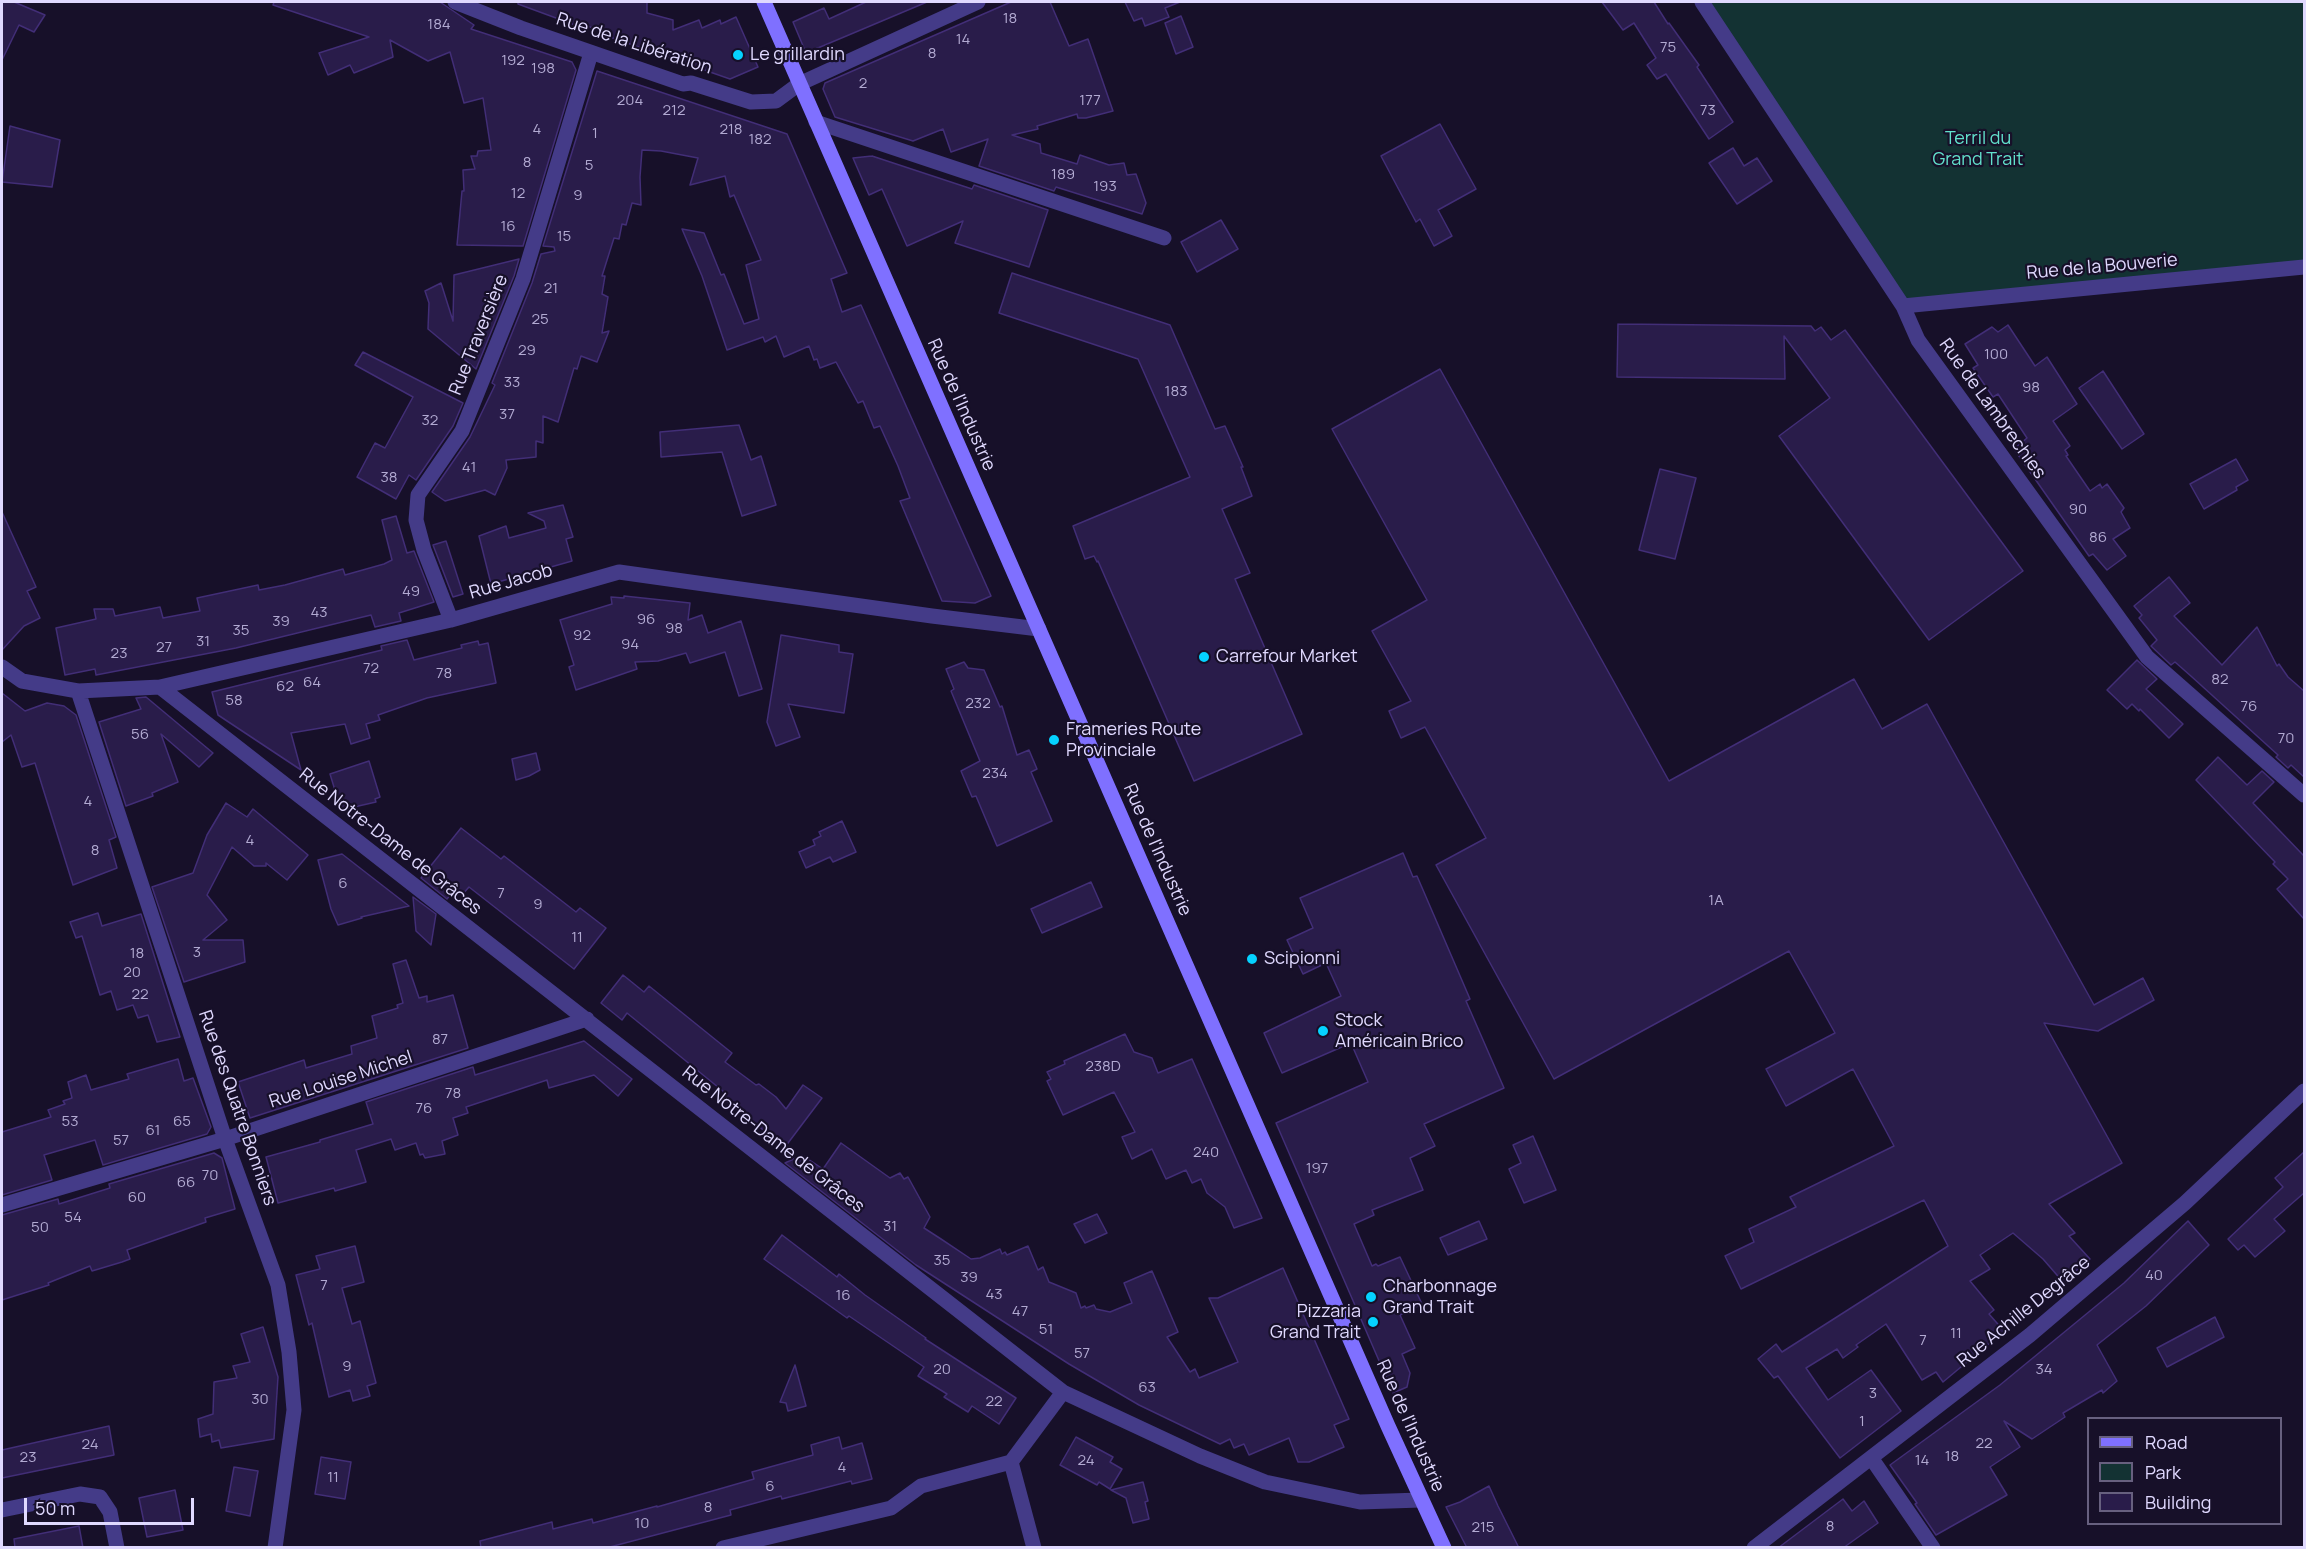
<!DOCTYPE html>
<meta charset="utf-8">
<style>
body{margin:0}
#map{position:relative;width:2306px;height:1549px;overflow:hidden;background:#171029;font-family:Manrope,sans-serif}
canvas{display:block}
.frame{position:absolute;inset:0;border:3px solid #e0d9ff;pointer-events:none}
.legend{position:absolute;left:2087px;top:1417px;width:195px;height:108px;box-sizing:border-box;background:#171029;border:2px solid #67607f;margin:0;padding:8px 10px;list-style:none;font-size:18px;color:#e0d9ff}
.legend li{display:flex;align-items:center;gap:12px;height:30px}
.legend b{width:30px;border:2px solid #67607f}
.scale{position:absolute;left:24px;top:1498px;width:170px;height:27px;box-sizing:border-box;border:3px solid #e0d9ff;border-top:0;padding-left:8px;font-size:18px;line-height:21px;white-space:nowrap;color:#e0d9ff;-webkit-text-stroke:4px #171029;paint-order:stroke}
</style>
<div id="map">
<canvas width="2306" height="1549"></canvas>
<div class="frame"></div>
<ul class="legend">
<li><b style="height:8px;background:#7f70ff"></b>Road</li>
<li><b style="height:16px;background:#133233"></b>Park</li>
<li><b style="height:16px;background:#291c4a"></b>Building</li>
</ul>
<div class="scale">50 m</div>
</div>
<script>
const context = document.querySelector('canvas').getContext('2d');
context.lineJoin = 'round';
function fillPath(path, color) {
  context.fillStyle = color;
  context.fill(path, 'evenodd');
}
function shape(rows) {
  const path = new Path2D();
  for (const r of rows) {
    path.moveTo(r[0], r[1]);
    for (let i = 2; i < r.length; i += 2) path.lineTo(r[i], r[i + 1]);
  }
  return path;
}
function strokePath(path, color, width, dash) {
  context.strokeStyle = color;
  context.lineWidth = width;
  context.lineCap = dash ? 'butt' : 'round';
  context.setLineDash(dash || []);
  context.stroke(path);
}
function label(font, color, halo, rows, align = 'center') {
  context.font = font + ' Manrope,sans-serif';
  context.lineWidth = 4.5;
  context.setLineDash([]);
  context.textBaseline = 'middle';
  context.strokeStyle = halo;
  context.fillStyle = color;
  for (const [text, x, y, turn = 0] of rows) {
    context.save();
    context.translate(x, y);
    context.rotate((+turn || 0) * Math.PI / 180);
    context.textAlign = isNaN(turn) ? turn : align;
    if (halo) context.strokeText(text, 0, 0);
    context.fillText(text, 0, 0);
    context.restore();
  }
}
const green = shape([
 [1697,2,2304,2,2304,267,1903,306]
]);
const building = shape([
 [2,2,14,2,45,15,34,32,19,25,2,60,2,2],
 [274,2,440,2,474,25,471,29,572,62,576,70,523,246,457,245,462,191,464,191,463,170,475,169,471,156,477,156,478,151,491,150,483,98,464,103,450,52,428,61,390,40,393,57,354,73,350,65,328,75,319,53,369,37,273,5,274,2],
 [518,2,647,2,647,13,673,20,673,30,699,20,702,28,720,20,721,24,736,17,758,67,730,79,610,37,607,33,576,22,575,25,518,4,518,2],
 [866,2,927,2,806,53,793,22,824,8,829,19,866,2],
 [1011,2,1050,2,1069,46,1088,39,1113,111,1086,118,1078,118,1077,114,1037,126,1038,129,1012,135,1040,144,1041,153,1077,164,1080,155,1109,165,1124,163,1127,175,1136,174,1146,203,1142,214,1056,187,1054,191,979,166,988,139,951,152,943,129,913,141,835,117,823,89,825,83,1011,2],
 [1125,2,1180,2,1165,8,1169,17,1145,26,1142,18,1134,21,1125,2],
 [1602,2,1654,2,1668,24,1669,23,1699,65,1697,67,1733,122,1709,139,1666,74,1657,79,1647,65,1656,58,1634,23,1623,30,1602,2],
 [1181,16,1193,47,1176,54,1165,23,1181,16],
 [597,71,787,134,847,273,831,279,842,312,861,305,991,596,975,603,942,601,900,501,910,498,898,466,880,426,874,428,863,401,858,403,836,362,820,368,817,359,814,360,809,346,784,357,776,336,765,342,763,337,727,350,702,276,682,229,704,233,721,275,724,274,744,324,759,319,746,265,761,260,734,195,730,197,725,176,690,185,698,158,661,151,642,150,640,177,641,205,632,203,626,225,622,224,619,239,614,238,602,276,605,276,602,294,608,297,602,333,609,331,597,362,581,356,577,369,574,368,558,422,543,416,543,443,536,441,536,457,506,460,507,468,495,495,485,490,445,501,432,492,470,437,495,385,492,383,532,283,541,254,555,251,554,247,543,246,597,71],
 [1440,124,1476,189,1438,210,1452,236,1434,246,1420,219,1416,222,1381,156,1440,124],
 [10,126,60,140,52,187,2,182,10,126],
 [1733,148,1744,166,1757,158,1772,181,1737,204,1709,163,1733,148],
 [872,156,972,189,974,185,1048,210,1029,267,955,243,963,221,907,246,882,189,869,195,853,158,872,156],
 [1221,220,1238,249,1197,272,1181,242,1221,220],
 [519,259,514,276,476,369,428,329,429,303,425,291,441,283,453,321,454,275,519,259],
 [1012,273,1170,325,1215,429,1225,426,1243,467,1241,467,1252,496,1222,509,1250,573,1235,579,1302,734,1194,781,1098,561,1097,562,1094,556,1085,559,1073,526,1190,477,1138,359,999,313,1012,273],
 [1618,324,1811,326,1815,331,1821,327,1831,340,1845,330,2023,571,1929,640,1779,436,1830,398,1784,336,1785,379,1617,377,1618,324],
 [2008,325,2035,366,2047,357,2077,404,2053,421,2070,446,2065,450,2068,455,2066,456,2090,491,2100,484,2102,488,2107,484,2124,508,2121,512,2130,528,2113,539,2126,556,2107,570,2093,554,2089,556,2014,449,2027,438,1998,394,1993,397,1973,368,1978,365,1965,344,1992,327,1998,332,2008,325],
 [363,352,463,403,453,426,416,480,409,475,396,499,357,477,375,443,385,448,413,397,355,365,363,352],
 [1440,369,1669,781,1854,679,1882,729,1927,704,2094,1005,2143,978,2154,1000,2098,1031,2044,1023,2122,1163,2049,1204,2075,1233,2069,1236,2090,1259,2063,1282,2043,1259,2013,1233,1980,1255,1990,1269,1970,1281,1994,1310,1989,1314,2004,1331,1943,1382,1936,1372,1922,1380,1886,1324,1856,1345,1858,1347,1843,1358,1837,1349,1806,1368,1828,1400,1871,1370,1901,1411,1840,1458,1778,1376,1774,1378,1758,1359,1776,1344,1782,1352,1948,1246,1924,1200,1741,1289,1725,1256,1754,1242,1749,1229,1796,1207,1790,1197,1894,1146,1853,1069,1786,1106,1766,1069,1835,1033,1789,951,1554,1079,1436,865,1486,838,1425,727,1401,738,1389,711,1411,701,1372,631,1427,600,1332,429,1440,369],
 [2103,371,2144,434,2122,449,2079,388,2103,371],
 [739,425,751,460,761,456,776,505,742,516,722,452,661,457,660,432,739,425],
 [2236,459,2248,480,2236,487,2237,490,2204,509,2190,484,2236,459],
 [1660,469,1696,478,1675,559,1639,550,1660,469],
 [563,505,573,537,566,539,572,561,491,584,479,536,506,526,509,538,546,528,544,521,528,513,563,505],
 [2,512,36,587,27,591,40,618,24,626,2,650,2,512],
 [396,516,407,553,414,551,434,602,399,613,401,621,375,627,371,615,236,648,96,675,95,669,65,675,56,628,96,619,94,609,113,609,115,616,160,607,163,618,200,611,197,598,258,585,259,590,285,585,343,569,345,575,384,564,392,560,382,520,396,516],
 [446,541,463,594,453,597,433,545,446,541],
 [2169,577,2190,603,2174,616,2222,665,2257,627,2277,666,2279,664,2288,677,2304,691,2304,777,2291,765,2288,768,2276,757,2278,755,2192,677,2175,662,2171,665,2151,646,2157,640,2139,618,2142,615,2134,606,2169,577],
 [624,596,690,603,688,620,702,615,708,633,741,621,762,689,739,696,725,652,690,663,686,653,658,661,635,662,637,669,576,690,569,667,574,665,560,620,612,604,611,597,624,598,624,596],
 [781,635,839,645,839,652,853,654,844,713,788,704,800,737,776,746,767,722,781,635],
 [407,640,414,660,462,648,461,645,478,641,479,645,488,643,496,683,427,698,378,715,380,720,366,724,370,738,351,744,345,724,291,733,301,770,218,715,212,692,382,650,381,646,407,640],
 [2137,660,2157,679,2146,689,2183,724,2169,738,2140,709,2139,711,2132,704,2127,709,2107,690,2137,660],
 [964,662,968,668,984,670,1000,707,1002,706,1017,755,1029,750,1037,769,1031,772,1052,821,997,846,976,796,972,797,961,771,980,761,951,691,954,689,946,669,964,662],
 [2,693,25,711,47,703,64,706,76,715,116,837,109,840,117,868,73,885,35,763,22,767,11,735,2,742,2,693],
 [146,697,213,753,199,767,161,734,178,782,152,793,153,796,126,806,99,722,141,709,136,698,146,697],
 [536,753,540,770,529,776,516,780,512,759,536,753],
 [2218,757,2247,785,2262,771,2274,782,2253,803,2304,856,2304,919,2277,889,2288,879,2273,864,2275,862,2196,780,2218,757],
 [369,761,380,797,375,799,376,802,341,810,330,774,369,761],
 [226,803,247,817,253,809,308,855,287,880,266,863,266,866,254,866,232,847,207,895,227,920,203,940,243,940,245,962,184,982,152,887,193,873,207,835,226,803],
 [842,821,856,852,833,862,830,857,806,868,799,852,815,845,813,840,821,836,819,832,842,821],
 [461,828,501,859,504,856,576,912,580,908,606,928,574,969,469,887,462,895,455,889,447,899,421,878,461,828],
 [1403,853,1413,877,1417,876,1470,999,1466,1001,1504,1088,1424,1124,1435,1146,1410,1158,1423,1190,1372,1210,1374,1215,1354,1224,1372,1266,1376,1264,1378,1266,1400,1257,1422,1304,1400,1315,1415,1348,1402,1354,1410,1373,1407,1387,1393,1393,1276,1123,1368,1082,1351,1043,1282,1073,1264,1033,1341,996,1326,963,1303,974,1287,940,1313,928,1300,898,1403,853],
 [342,854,369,875,409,906,361,917,362,918,338,925,331,909,318,860,342,854],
 [1091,882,1102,907,1042,933,1031,909,1091,882],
 [413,897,436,914,431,945,416,931,413,897],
 [98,913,102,926,141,914,180,1037,157,1042,148,1015,138,1018,133,1005,117,1010,111,991,100,995,82,936,76,938,70,922,98,913],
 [406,960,419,998,427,996,427,1002,453,995,468,1048,250,1118,238,1082,304,1060,306,1068,352,1054,351,1046,377,1038,372,1016,398,1008,397,1005,403,1003,393,964,406,960],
 [623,975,644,992,649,986,732,1053,725,1062,756,1085,759,1084,776,1097,786,1109,803,1085,822,1098,782,1151,767,1133,721,1097,724,1092,627,1013,622,1020,601,1003,623,975],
 [1125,1034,1134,1052,1152,1058,1158,1073,1192,1059,1262,1218,1234,1228,1225,1207,1207,1193,1201,1179,1192,1183,1186,1170,1166,1179,1152,1149,1132,1159,1122,1137,1135,1132,1114,1092,1063,1115,1047,1081,1051,1079,1047,1072,1065,1064,1064,1061,1125,1034],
 [584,1041,632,1079,618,1096,594,1075,549,1088,547,1080,466,1107,468,1113,453,1118,458,1135,442,1141,445,1154,425,1158,423,1154,420,1155,416,1143,395,1150,391,1139,356,1150,366,1182,335,1191,334,1188,278,1203,266,1157,320,1142,320,1140,373,1124,366,1102,473,1067,475,1075,584,1041],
 [178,1059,184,1081,193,1078,211,1127,207,1134,103,1165,95,1140,44,1155,52,1180,2,1195,2,1132,51,1117,48,1110,65,1104,63,1101,72,1098,68,1082,86,1075,91,1090,129,1079,127,1074,178,1059],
 [1533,1136,1556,1190,1524,1203,1509,1169,1521,1163,1513,1145,1533,1136],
 [841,1143,890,1178,900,1173,904,1179,908,1177,930,1217,924,1228,941,1239,971,1259,980,1258,1000,1249,1002,1254,1005,1252,1007,1255,1028,1246,1038,1270,1043,1267,1049,1282,1076,1293,1081,1308,1085,1306,1086,1308,1094,1305,1096,1309,1110,1312,1132,1303,1124,1283,1152,1271,1178,1332,1167,1337,1190,1372,1195,1369,1199,1378,1238,1362,1209,1298,1218,1298,1283,1268,1349,1419,1334,1425,1344,1447,1309,1462,1298,1462,1289,1438,1249,1455,1244,1444,1234,1448,1230,1439,1220,1444,1139,1405,1069,1364,916,1265,785,1163,802,1155,823,1169,841,1143],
 [2304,1152,2304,1193,2274,1219,2285,1231,2255,1257,2244,1245,2238,1250,2228,1239,2283,1187,2275,1178,2304,1152],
 [214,1153,222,1158,235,1209,205,1218,206,1222,127,1250,130,1259,122,1262,92,1271,90,1266,48,1283,49,1285,2,1300,2,1215,58,1199,59,1204,110,1188,109,1184,214,1153],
 [1097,1214,1107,1233,1085,1243,1074,1224,1097,1214],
 [1479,1221,1487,1239,1448,1255,1440,1238,1479,1221],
 [2188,1221,2209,1245,2146,1306,2097,1345,2117,1381,2103,1393,2102,1390,2063,1413,2065,1417,2032,1439,2004,1421,2020,1447,1990,1467,2007,1495,1936,1535,1915,1504,1917,1503,1890,1465,2000,1385,2124,1283,2188,1221],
 [782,1235,837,1277,839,1274,865,1295,926,1338,925,1339,1016,1398,999,1424,972,1406,968,1412,944,1397,947,1394,918,1376,924,1367,849,1316,847,1318,764,1259,782,1235],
 [355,1246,364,1282,342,1288,352,1324,360,1321,376,1383,367,1386,370,1396,353,1401,350,1390,329,1397,312,1323,309,1325,296,1275,320,1269,316,1256,355,1246],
 [2215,1317,2224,1337,2167,1367,2157,1348,2215,1317],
 [263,1327,278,1377,274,1439,221,1448,219,1440,212,1442,211,1434,200,1437,198,1419,213,1414,214,1382,237,1378,233,1366,250,1362,241,1334,263,1327],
 [795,1365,806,1406,788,1411,786,1403,780,1402,795,1365],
 [109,1426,114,1455,2,1478,2,1450,109,1426],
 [839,1437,842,1449,862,1443,872,1479,852,1484,851,1481,782,1499,781,1496,730,1510,731,1515,606,1548,481,1548,480,1541,552,1522,553,1529,592,1519,593,1523,657,1506,657,1507,754,1479,752,1472,813,1455,811,1445,839,1437],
 [1076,1437,1113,1457,1110,1462,1122,1469,1110,1489,1099,1482,1097,1485,1060,1465,1076,1437],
 [321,1457,351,1462,345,1499,315,1494,321,1457],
 [234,1467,258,1471,250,1516,226,1511,234,1467],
 [1143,1482,1148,1501,1145,1502,1149,1519,1133,1523,1126,1498,1111,1490,1143,1482],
 [1489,1486,1498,1506,1519,1548,1467,1548,1446,1507,1460,1502,1489,1486],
 [175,1490,183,1530,147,1537,139,1498,175,1490],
 [1843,1499,1852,1511,1864,1501,1878,1523,1843,1548,1778,1548,1843,1499],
 [79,1526,83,1548,15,1548,14,1539,79,1526]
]);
const minor = shape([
 [1702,2,1903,306,1918,340,2147,657,2304,795],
 [816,122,1164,238],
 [1903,306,2304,267],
 [451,620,424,550,416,520,418,495,462,431,523,279,591,53],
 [2,667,22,681,78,691,160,687,451,620,619,572,932,616,1039,629],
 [160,687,1063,1392,1200,1456,1265,1482,1360,1502,1421,1500],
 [78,691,225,1139,278,1285,289,1352,294,1410,275,1548],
 [2,1205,225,1139,587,1019],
 [1872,1459,1933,1548],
 [1011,1462,1034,1548],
 [2,1510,80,1494,100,1497,110,1512,117,1548],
 [723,1548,891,1508,921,1486,1011,1462,1063,1392],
 [1754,1548,2030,1335,2185,1203,2304,1091]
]);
const tertiary = shape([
 [455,2,521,28,683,84,691,83,751,102,776,101,799,84,978,2]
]);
const secondary = shape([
 [764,2,1388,1426,1444,1548]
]);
const markers = [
 [738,55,6,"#05d2ff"],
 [1204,657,6,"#05d2ff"],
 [1054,740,6,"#05d2ff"],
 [1252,959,6,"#05d2ff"],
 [1323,1031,6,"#05d2ff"],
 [1371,1297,6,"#05d2ff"],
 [1373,1322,6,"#05d2ff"]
];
const numberNames = [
 ["18",1010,19],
 ["184",439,25],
 ["14",963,40],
 ["75",1668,48],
 ["8",932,54],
 ["192",513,61],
 ["198",543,69],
 ["2",863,84],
 ["204",630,101],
 ["177",1090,101],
 ["212",674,111],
 ["73",1708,111],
 ["4",537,130],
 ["218",731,130],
 ["1",595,134],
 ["182",760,140],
 ["8",527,163],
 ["5",589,166],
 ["189",1063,175],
 ["193",1105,187],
 ["12",518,194],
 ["9",578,196],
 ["16",508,227],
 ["15",564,237],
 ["21",551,289],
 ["25",540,320],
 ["29",527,351],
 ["100",1996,355],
 ["33",512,383],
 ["98",2031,388],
 ["183",1176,392],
 ["37",507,415],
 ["32",430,421],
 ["41",469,468],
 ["38",389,478],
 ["90",2078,510],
 ["86",2098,538],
 ["49",411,592],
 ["43",319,613],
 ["96",646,620],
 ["39",281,622],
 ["98",674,629],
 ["35",241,631],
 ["92",582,636],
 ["31",203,642],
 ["94",630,645],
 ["27",164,648],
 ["23",119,654],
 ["72",371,669],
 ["78",444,674],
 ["82",2220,680],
 ["64",312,683],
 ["62",285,687],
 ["58",234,701],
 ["232",978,704],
 ["76",2249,707],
 ["56",140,735],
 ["70",2286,739],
 ["234",995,774],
 ["4",88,802],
 ["4",250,841],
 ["8",95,851],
 ["6",343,884],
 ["7",501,894],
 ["1A",1716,901],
 ["9",538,905],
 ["11",577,938],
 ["3",197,953],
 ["18",137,954],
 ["20",132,973],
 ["22",140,995],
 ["87",440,1040],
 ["238D",1103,1067],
 ["78",453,1094],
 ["76",424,1109],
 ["53",70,1122],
 ["65",182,1122],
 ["61",153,1131],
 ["57",121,1141],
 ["240",1206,1153],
 ["197",1317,1169],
 ["70",210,1176],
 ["66",186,1183],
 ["60",137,1198],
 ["54",73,1218],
 ["31",890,1227],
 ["50",40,1228],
 ["35",942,1261],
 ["40",2154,1276],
 ["39",969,1278],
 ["7",324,1286],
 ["43",994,1295],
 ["16",843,1296],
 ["47",1020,1312],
 ["51",1046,1330],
 ["11",1956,1334],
 ["7",1923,1341],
 ["57",1082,1354],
 ["9",347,1367],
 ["20",942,1370],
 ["34",2044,1370],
 ["63",1147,1388],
 ["3",1873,1394],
 ["30",260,1400],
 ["22",994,1402],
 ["1",1862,1422],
 ["22",1984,1444],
 ["24",90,1445],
 ["18",1952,1457],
 ["23",28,1458],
 ["24",1086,1461],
 ["14",1922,1461],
 ["4",842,1468],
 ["11",333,1478],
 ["6",770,1487],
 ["8",708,1508],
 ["10",642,1524],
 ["8",1830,1527],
 ["215",1483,1528]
];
const streetNames = [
 ["Rue de la Libération",634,44,18],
 ["Rue de la Bouverie",2102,267,-5],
 ["Rue Traversière",479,335,-68],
 ["Rue de l'Industrie",961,405,66],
 ["Rue de Lambrechies",1992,409,54],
 ["Rue Jacob",511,582,-16],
 ["Rue Notre-Dame de Grâces",390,842,38],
 ["Rue de l'Industrie",1157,850,66],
 ["Rue Louise Michel",341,1080,-18],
 ["Rue des Quatre Bonniers",237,1108,71],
 ["Rue Notre-Dame de Grâces",773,1140,38],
 ["Rue Achille Degrâce",2024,1312,-39],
 ["Rue de l'Industrie",1410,1426,66]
];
const poiNames = [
 ["Le grillardin",750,55],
 ["Carrefour Market",1216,657],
 ["Frameries Route",1066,730],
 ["Provinciale",1066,751],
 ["Scipionni",1264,959],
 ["Stock",1335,1021],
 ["Américain Brico",1335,1042],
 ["Charbonnage",1383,1287],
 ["Grand Trait",1383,1308],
 ["Pizzaria",1361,1312,"right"],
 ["Grand Trait",1361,1333,"right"]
];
const parkNames = [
 ["Terril du",1978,139],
 ["Grand Trait",1978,160]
];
fillPath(green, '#133233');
fillPath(building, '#291c4a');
strokePath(building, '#422e77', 1.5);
strokePath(minor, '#443b88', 15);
strokePath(tertiary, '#443b88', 15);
strokePath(secondary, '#7f70ff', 15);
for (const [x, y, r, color] of markers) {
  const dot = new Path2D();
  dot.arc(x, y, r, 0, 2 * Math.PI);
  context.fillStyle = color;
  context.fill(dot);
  strokePath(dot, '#171029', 2);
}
label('15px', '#b2aad2', null, numberNames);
label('18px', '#e0d9ff', '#171029', streetNames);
label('18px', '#e0d9ff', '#171029', poiNames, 'left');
label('18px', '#62e1cc', '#171029', parkNames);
</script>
